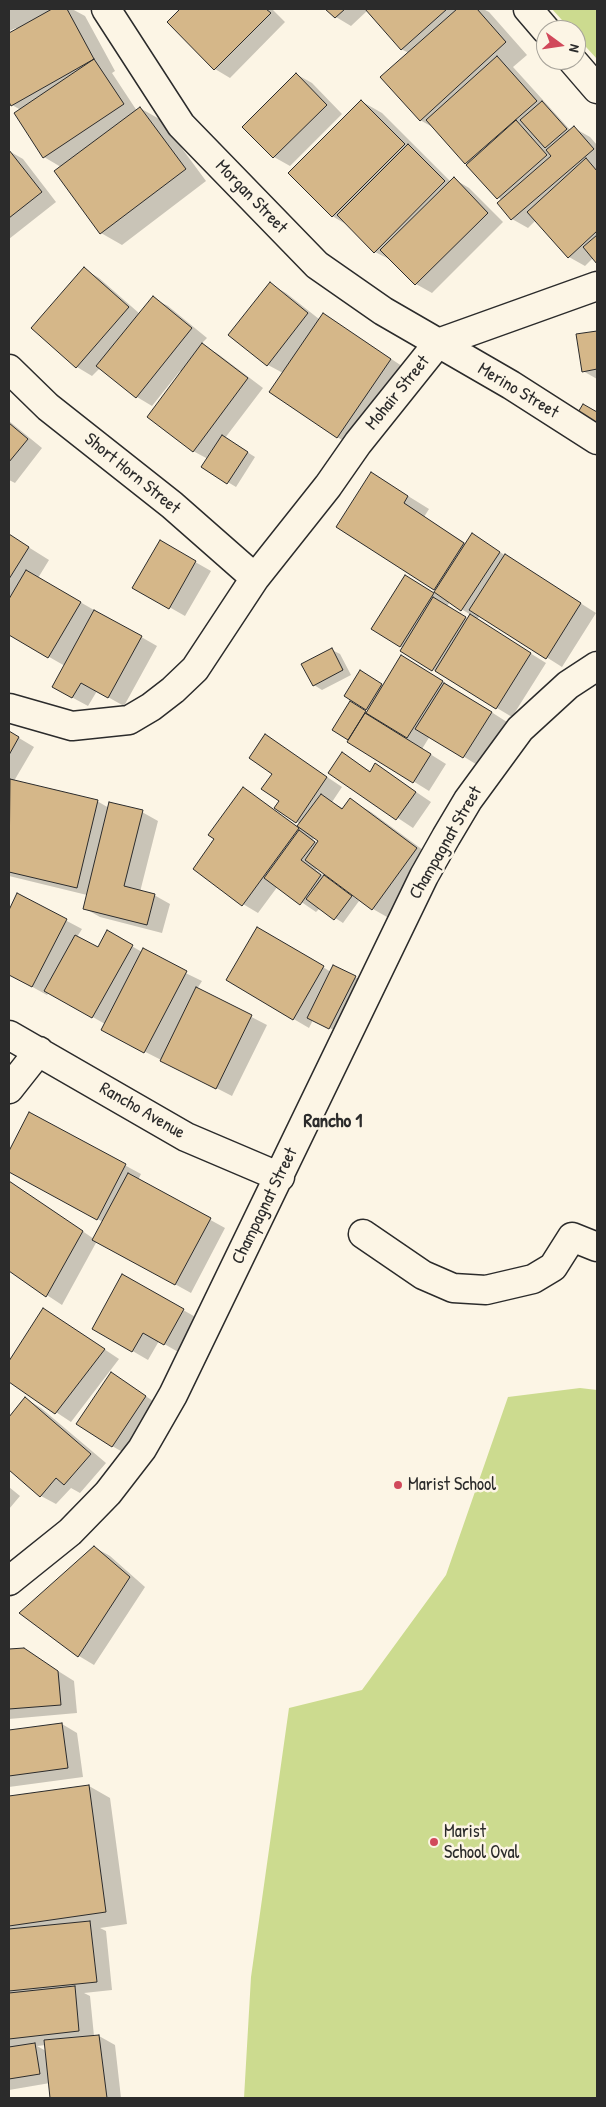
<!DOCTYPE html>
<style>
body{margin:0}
#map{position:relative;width:606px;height:2107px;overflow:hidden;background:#fcf5e5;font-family:"Patrick Hand",sans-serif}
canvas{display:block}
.frame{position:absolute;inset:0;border:10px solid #2b2b2b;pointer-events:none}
.north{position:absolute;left:536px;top:20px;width:50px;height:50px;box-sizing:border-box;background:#fcf5e5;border:1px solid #a8a49b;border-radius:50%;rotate:104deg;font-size:14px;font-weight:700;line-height:20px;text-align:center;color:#2b2b2b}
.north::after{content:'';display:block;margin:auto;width:18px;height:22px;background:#d1495b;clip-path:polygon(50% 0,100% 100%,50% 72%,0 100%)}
</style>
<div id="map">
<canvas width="606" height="2107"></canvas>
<div class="frame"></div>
<div class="north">N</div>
</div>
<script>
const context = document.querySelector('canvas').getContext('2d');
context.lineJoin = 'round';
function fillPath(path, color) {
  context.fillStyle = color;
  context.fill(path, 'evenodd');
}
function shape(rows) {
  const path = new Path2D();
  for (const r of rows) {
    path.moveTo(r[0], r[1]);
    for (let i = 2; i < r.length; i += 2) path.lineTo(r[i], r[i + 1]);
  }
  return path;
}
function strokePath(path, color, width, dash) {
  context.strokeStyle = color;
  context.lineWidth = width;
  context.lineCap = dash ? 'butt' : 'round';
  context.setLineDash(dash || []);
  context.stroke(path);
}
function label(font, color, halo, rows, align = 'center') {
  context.font = font + ' "Patrick Hand",sans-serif';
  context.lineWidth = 5;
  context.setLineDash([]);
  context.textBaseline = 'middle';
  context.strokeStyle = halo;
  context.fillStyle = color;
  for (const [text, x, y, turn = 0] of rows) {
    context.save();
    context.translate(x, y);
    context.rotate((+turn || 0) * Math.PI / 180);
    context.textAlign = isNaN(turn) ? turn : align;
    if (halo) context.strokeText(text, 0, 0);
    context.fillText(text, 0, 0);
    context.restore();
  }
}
const green = shape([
 [552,9,597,9,597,59,576,36,576,30,571,30],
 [580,1388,597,1390,597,2098,244,2098,251,1977,289,1708,362,1690,446,1575,508,1397]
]);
const shadow = shape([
 [9,9,72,9,85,16,115,71,112,73,137,111,140,108,161,120,206,181,122,245,101,233,61,167,44,157,16,114,21,110,12,105,9,100,9,34,17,30,16,28,9,31],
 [182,9,272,9,285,22,230,78,215,69,169,22],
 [327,9,483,9,489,12,527,55,513,67,571,131,574,128,590,137,597,145,597,262,593,258,585,266,569,257,536,220,528,228,512,219,502,201,436,129,420,120,409,53,401,49,368,10,351,26,336,17],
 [296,74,312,83,342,114,290,166,274,157,244,127],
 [361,101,382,113,451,182,454,179,469,188,503,222,432,293,416,284,391,260,375,252,351,227,332,216],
 [9,151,23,159,56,202,9,239],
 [84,269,99,278,140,314,153,298,168,306,207,338,201,344,218,354,263,388,225,438,255,457,236,487,203,467,208,459,193,451,182,372,180,371,152,406,137,397,100,368,92,376,77,367,32,328],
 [270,284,286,293,319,319,323,314,411,372,358,449,337,437,283,373,268,365,230,335],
 [597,332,597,379,583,371,578,335],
 [9,421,42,448,15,483,9,480],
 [371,473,429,509,424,517,467,544,473,535,596,613,562,667,480,615,477,620,546,663,512,717,402,651,403,648,372,628,421,585,434,594,437,590,338,526],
 [450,602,471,615,468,619,447,606],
 [9,535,49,560,38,578,157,646,124,706,97,691,88,706,53,687,65,666,9,634],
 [160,542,211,571,185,616,134,587],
 [332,650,340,654,351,675,322,690,314,685],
 [417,665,507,722,479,766,430,736,422,749,446,764,429,791,349,741,350,739,334,730,351,703,367,713,369,710,346,696,360,672,383,686],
 [9,732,34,747,14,781,97,801,109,808,142,812,158,821,140,892,154,895,170,904,162,933,100,917,84,908,87,895,9,876],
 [266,736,342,787,332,802,344,809,350,800,371,812,438,861,394,921,373,909,318,867,316,870,359,901,343,923,320,908,316,912,278,886,258,913,243,904,216,839,243,789,298,827,300,824,276,808,281,801],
 [314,837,320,841,318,843,313,840],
 [343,754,371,772,376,765,431,802,413,828,330,773],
 [18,895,82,929,77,937,98,949,107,932,142,952,202,981,197,989,267,1025,232,1096,118,1038,105,1024,49,992,47,995,9,974,9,913],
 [258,928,331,972,355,977,363,982,338,1032,313,1020,309,1028,227,980],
 [30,1114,141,1174,138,1180,225,1228,191,1293,97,1241,62,1305,9,1270,9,1181,94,1239,103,1222,9,1171,9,1153],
 [123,1276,199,1319,180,1353,159,1341,148,1360,93,1328],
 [44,1309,119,1359,71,1422,9,1381,9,1363],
 [111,1374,161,1406,128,1455,112,1446],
 [26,1399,41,1408,106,1463,80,1493,71,1488,56,1504,41,1496,9,1468,9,1419],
 [9,1487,20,1496,9,1509],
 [94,1547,110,1556,145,1587,94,1665,79,1656,21,1613],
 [23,1649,74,1681,77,1713,9,1719,9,1650],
 [62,1724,77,1733,83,1777,9,1787,9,1731],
 [89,1786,110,1798,127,1924,100,1928,106,1931,112,1990,84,1993,90,1996,94,2036,99,2036,115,2045,121,2098,51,2098,50,2083,9,2090,9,1994,12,1994,9,1992,9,1797],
 [46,2045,46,2051,37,2046]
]);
const building = shape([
 [52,9,67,9,94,59,11,106,9,102,9,33,52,9],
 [180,9,266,9,271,13,214,70,167,22,180,9],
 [325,9,345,9,335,18,325,9],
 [365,9,447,9,401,50,365,9],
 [457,9,477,9,506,42,420,121,380,77,457,9],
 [497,56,537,101,465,164,426,120,497,56],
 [94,59,124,104,43,158,14,113,94,59],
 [296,73,327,105,273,158,242,127,296,73],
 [361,100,405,144,332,217,288,173,361,100],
 [542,101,567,129,545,148,520,120,542,101],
 [140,107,186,169,100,234,54,171,140,107],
 [516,120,547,155,497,199,466,165,516,120],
 [574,126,594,149,511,220,497,203,551,156,546,150,574,126],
 [408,144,445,181,374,253,337,215,408,144],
 [9,150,42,192,9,218,9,150],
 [586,158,597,171,597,231,568,258,527,212,586,158],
 [454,177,488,213,415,285,380,250,454,177],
 [597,235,597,264,583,247,597,235],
 [84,267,129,307,76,368,31,328,84,267],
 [270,282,308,313,267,366,228,335,270,282],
 [153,296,192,328,136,398,96,366,153,296],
 [323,313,391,359,337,438,269,392,323,313],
 [597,331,597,369,582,372,576,334,597,331],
 [202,343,248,378,193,452,147,417,202,343],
 [583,404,597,412,597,432,574,419,583,404],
 [9,423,28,439,9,462,9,423],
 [222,435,248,452,227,484,201,467,222,435],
 [371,472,408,496,404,503,464,543,434,590,336,527,371,472],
 [472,533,500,552,461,611,434,592,472,533],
 [9,534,29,547,9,579,9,534],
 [160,540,196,561,169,609,132,588,160,540],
 [505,554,581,603,546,659,469,610,505,554],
 [26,570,81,602,48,658,9,635,9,599,26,570],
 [405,575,434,593,400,647,371,629,405,575],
 [433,597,466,617,432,671,400,651,433,597],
 [94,610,142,636,108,698,81,683,72,698,52,687,94,610],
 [470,614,531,653,496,709,435,671,470,614],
 [332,648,343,670,313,686,301,664,332,648],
 [401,655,443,681,407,738,366,713,401,655],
 [360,670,382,684,366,710,344,696,360,670],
 [444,683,492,712,463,758,415,729,444,683],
 [350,701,366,711,348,740,332,730,350,701],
 [365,713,431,754,413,783,347,742,365,713],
 [9,731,19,737,9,755,9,731],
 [265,734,327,777,296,823,274,808,279,801,261,789,272,774,249,758,265,734],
 [342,752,370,772,375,763,416,792,396,820,328,773,342,752],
 [10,779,98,800,77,888,9,872,10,779],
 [243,787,299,828,242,906,193,869,214,839,208,835,243,787],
 [321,794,342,809,350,798,417,848,372,910,305,860,318,841,297,826,321,794],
 [109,802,143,810,124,886,155,894,147,925,83,909,109,802],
 [299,830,315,842,301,860,321,875,300,905,264,878,299,830],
 [324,875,352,896,334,920,306,899,324,875],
 [17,893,67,919,32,987,9,975,9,910,17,893],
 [257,927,324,966,293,1020,226,980,257,927],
 [107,930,133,945,92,1018,44,991,75,935,98,947,107,930],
 [143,948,187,971,144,1053,101,1030,143,948],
 [333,965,356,976,329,1029,307,1018,333,965],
 [196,987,252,1015,216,1089,160,1061,196,987],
 [29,1112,126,1164,97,1220,9,1172,9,1151,29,1112],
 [128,1173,211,1218,175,1285,92,1240,128,1173],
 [9,1181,83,1231,46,1297,9,1271,9,1181],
 [122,1274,184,1309,164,1345,143,1333,132,1352,92,1329,122,1274],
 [43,1308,105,1349,55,1414,9,1382,9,1361,43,1308],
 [111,1372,146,1396,112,1447,76,1424,111,1372],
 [25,1397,91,1454,64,1485,56,1478,40,1497,9,1470,9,1417,25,1397],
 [94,1546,130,1577,78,1657,19,1613,94,1546],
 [24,1648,58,1671,61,1705,9,1709,9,1649,24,1648],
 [62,1723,68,1768,9,1776,9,1730,62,1723],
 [89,1785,106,1912,9,1926,9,1796,89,1785],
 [90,1921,97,1982,9,1991,9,1929,90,1921],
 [75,1986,79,2031,9,2039,9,1993,75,1986],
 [99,2035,107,2098,50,2098,44,2040,99,2035],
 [35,2043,40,2074,9,2079,9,2047,35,2043]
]);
const minor = shape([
 [106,9,181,125,317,265,383,311,511,385,597,440],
 [528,9,546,30],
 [572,60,597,89],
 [9,369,48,407,172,505,255,578],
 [9,708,72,726,129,720,151,707,173,690,195,669,255,578,328,486,358,443,438,343,597,286],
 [9,1035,186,1137,280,1177],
 [9,1089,39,1051],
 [363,1234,423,1275,453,1288,486,1290,533,1279,553,1267,572,1237,597,1247],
 [9,1581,70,1532,108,1493,142,1449,173,1395,424,876,446,837,468,800,520,729,568,685,597,666]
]);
const markers = [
 [398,1485,5,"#d1495b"],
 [434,1842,5,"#d1495b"]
];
const streetNames = [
 ["Morgan Street",251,197,46],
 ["Merino Street",518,391,31],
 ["Mohair Street",398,393,-51],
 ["Short Horn Street",132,474,39],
 ["Champagnat Street",446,843,-60],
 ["Rancho Avenue",142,1111,30],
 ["Champagnat Street",265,1206,-64]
];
const poiNames = [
 ["Marist School",408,1485],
 ["Marist",444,1832],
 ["School Oval",444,1853]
];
const neighbourhoodNames = [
 ["Rancho 1",333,1122]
];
fillPath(green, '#ccdb8f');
fillPath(shadow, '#0003');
fillPath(building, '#d5b789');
strokePath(building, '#2b2b2b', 1);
strokePath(minor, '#2b2b2b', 31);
strokePath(minor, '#fcf5e5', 28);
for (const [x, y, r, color] of markers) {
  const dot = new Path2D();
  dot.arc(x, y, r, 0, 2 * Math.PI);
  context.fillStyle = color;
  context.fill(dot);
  strokePath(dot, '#fcf5e5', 2);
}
label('18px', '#2b2b2b', '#fcf5e5', streetNames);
label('18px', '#2b2b2b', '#fcf5e5', poiNames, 'left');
label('bold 19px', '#2b2b2b', '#fcf5e5', neighbourhoodNames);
</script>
